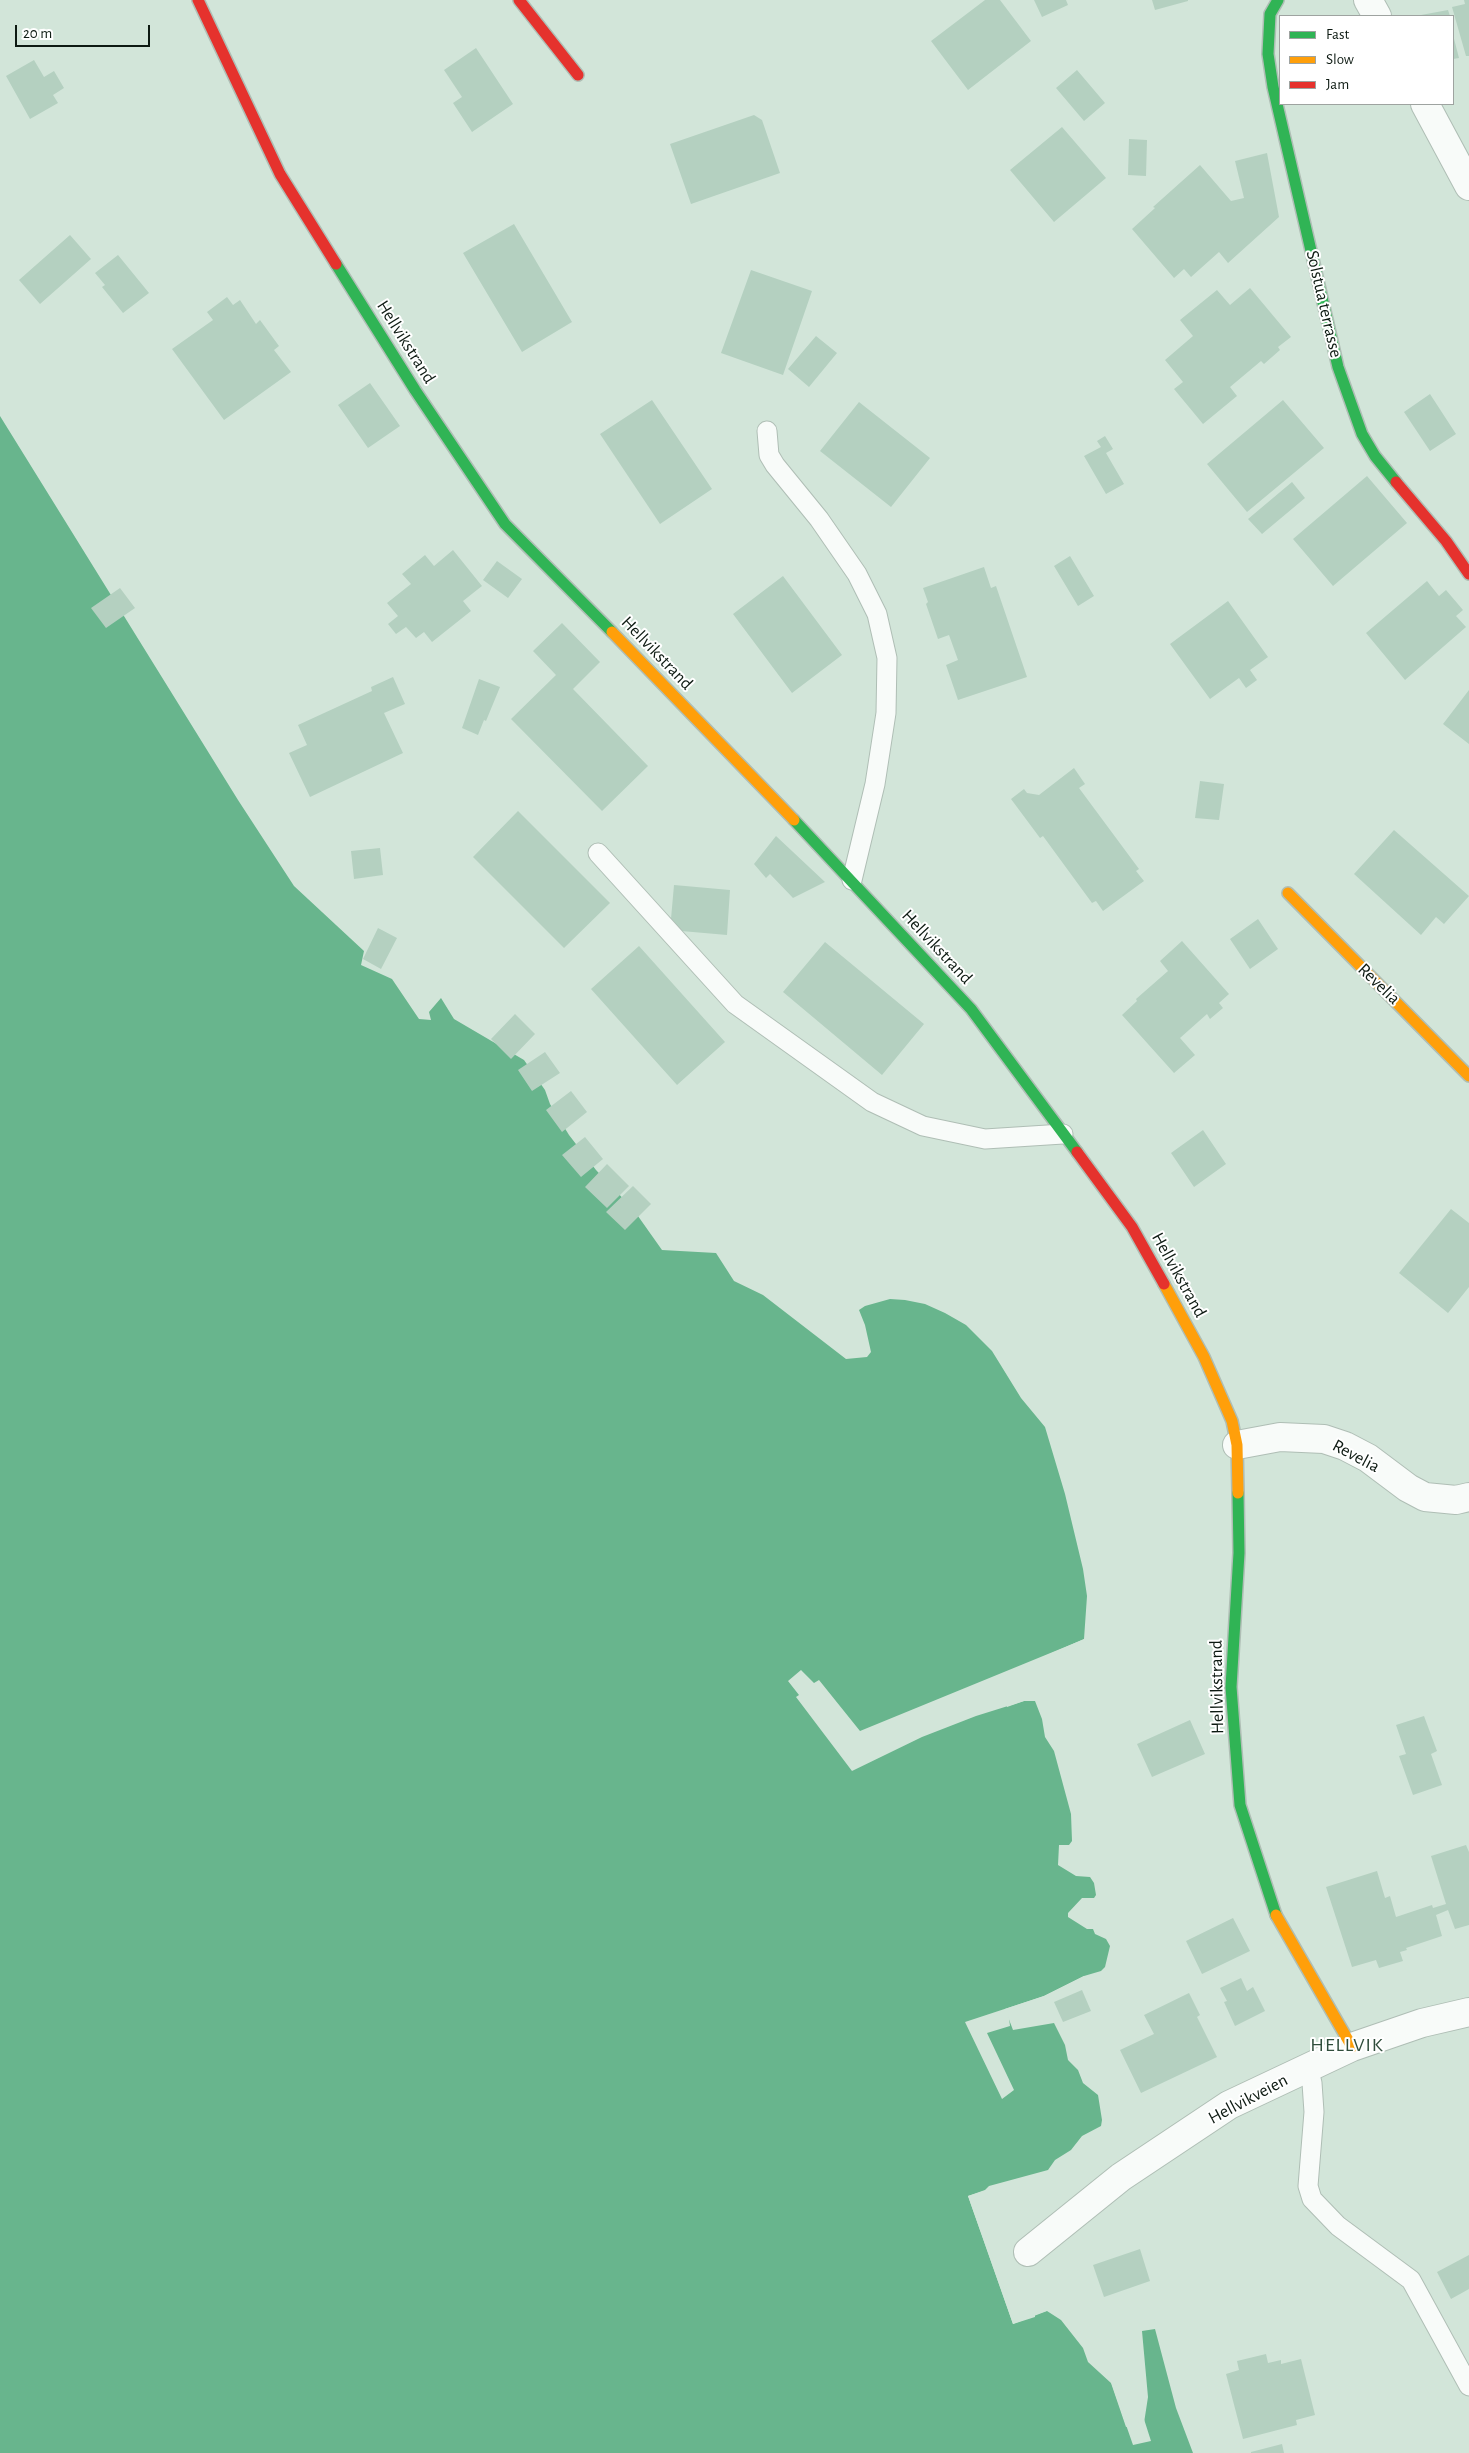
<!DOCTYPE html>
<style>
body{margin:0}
#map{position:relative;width:1469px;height:2453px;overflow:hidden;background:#d2e5d9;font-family:"Alegreya Sans",sans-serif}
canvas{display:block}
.legend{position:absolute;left:1279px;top:15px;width:175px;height:90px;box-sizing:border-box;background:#fff;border:1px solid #9ea3a0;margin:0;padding:6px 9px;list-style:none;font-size:15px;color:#0d1a12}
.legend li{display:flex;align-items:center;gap:10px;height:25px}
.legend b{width:25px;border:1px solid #9ea3a0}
.scale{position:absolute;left:15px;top:25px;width:135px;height:22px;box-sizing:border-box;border:2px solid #0d1a12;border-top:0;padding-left:6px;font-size:15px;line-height:18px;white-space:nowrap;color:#0d1a12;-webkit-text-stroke:4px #fff;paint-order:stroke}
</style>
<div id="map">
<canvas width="1469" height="2453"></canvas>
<ul class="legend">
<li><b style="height:6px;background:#30b455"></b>Fast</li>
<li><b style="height:6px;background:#ff9f0a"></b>Slow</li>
<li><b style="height:6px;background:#e5322d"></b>Jam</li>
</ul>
<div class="scale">20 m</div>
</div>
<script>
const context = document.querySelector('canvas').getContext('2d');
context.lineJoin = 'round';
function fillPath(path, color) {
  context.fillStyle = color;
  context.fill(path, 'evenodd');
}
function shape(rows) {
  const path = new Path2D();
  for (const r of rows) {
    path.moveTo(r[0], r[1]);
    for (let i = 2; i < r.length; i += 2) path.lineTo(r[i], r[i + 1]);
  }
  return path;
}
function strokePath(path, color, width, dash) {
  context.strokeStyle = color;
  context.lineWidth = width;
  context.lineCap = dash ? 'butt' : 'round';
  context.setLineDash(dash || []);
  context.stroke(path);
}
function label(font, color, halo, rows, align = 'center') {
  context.font = font + ' "Alegreya Sans",sans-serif';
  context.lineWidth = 4;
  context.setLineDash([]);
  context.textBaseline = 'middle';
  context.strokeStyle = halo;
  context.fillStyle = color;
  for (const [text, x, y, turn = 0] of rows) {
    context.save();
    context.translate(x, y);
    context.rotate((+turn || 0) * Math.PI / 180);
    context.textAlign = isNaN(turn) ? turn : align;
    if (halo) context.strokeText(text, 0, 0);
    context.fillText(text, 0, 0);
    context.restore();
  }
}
const water = shape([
 [0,416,238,800,294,886,364,951,361,965,392,979,419,1019,431,1020,429,1012,441,998,454,1019,524,1060,545,1090,550,1104,569,1135,596,1170,633,1209,662,1250,716,1253,734,1281,763,1295,846,1359,867,1357,871,1352,865,1325,859,1310,865,1306,890,1299,905,1300,925,1304,945,1313,966,1325,992,1351,1021,1398,1045,1427,1065,1494,1083,1569,1087,1596,1084,1639,999,1676,1007,1707,1024,1701,1035,1701,1042,1719,1045,1737,1054,1751,1071,1814,1072,1841,1069,1845,1059,1845,1058,1865,1076,1876,1090,1877,1094,1883,1096,1895,1094,1898,1082,1898,1068,1913,1068,1917,1087,1929,1093,1929,1095,1934,1106,1939,1110,1946,1105,1967,1101,1971,1084,1976,1044,1996,1005,2009,1013,2030,1054,2023,1065,2045,1068,2060,1078,2070,1083,2083,1098,2095,1102,2120,1101,2126,1082,2136,1071,2150,1055,2160,1048,2170,989,2186,985,2190,968,2196,1013,2324,1047,2311,1061,2320,1083,2348,1088,2362,1111,2383,1126,2427,1144,2423,1148,2397,1142,2331,1155,2329,1176,2408,1193,2453,0,2453]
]);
const pier = shape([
 [1087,1638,1085,1641,1001,1677,1008,1704,1024,1699,1024,1701,976,1716,922,1737,852,1771,796,1697,799,1695,788,1681,801,1670,814,1683,819,1680,860,1731],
 [1084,1976,1085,1979,1045,1998,1008,2010,1010,2026,987,2033,1014,2090,1002,2099,965,2022,1044,1996],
 [990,2189,971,2197,1015,2321,1046,2308,1049,2310,1035,2315,1035,2317,1013,2324,968,2196],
 [1110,2379,1113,2382,1128,2425,1142,2421,1143,2416,1151,2441,1133,2445]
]);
const building = shape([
 [985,0,1000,0,1031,41,968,90,931,41],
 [1034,0,1066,0,1068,5,1042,17],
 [1152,0,1188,0,1188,1,1155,10],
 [1464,0,1469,0,1469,56,1466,56,1452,7,1465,4],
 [1448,10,1450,16,1421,16,1421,15],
 [1453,35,1459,58,1453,59],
 [476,48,513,104,472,132,453,103,462,97,444,70],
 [34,60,44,77,54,71,64,88,53,95,58,103,30,119,6,76],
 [1077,70,1105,103,1084,121,1056,88],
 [754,115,762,120,780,173,691,204,670,144],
 [1062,127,1106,178,1054,222,1010,170],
 [1129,139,1147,140,1146,176,1128,175],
 [1267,153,1279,217,1228,263,1219,252,1191,277,1184,269,1174,278,1132,229,1155,208,1153,207,1200,165,1231,201,1244,198,1235,161],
 [514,224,572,322,522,352,463,253],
 [70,235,91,259,40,304,19,280],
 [118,255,149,293,123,313,102,287,105,285,95,273],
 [751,270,812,291,783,375,721,353],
 [1250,288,1291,337,1278,347,1280,350,1264,364,1261,361,1230,387,1237,396,1203,424,1174,389,1183,382,1165,360,1193,336,1180,320,1217,290,1230,305],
 [227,297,233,305,240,300,256,324,260,320,279,346,274,350,291,372,224,420,172,349,213,320,207,312],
 [816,336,837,353,809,387,788,369],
 [370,383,400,426,368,448,338,405],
 [1430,394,1456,434,1430,451,1404,412],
 [652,400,712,489,660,524,600,434],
 [1283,400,1324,448,1247,512,1207,464],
 [859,402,930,458,891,507,820,451],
 [1105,436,1113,449,1106,453,1124,484,1106,494,1084,456,1101,447,1097,441],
 [1367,476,1407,523,1333,586,1293,539],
 [1292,482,1305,498,1262,534,1248,519],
 [453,550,482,586,463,601,471,611,432,642,424,632,416,638,406,627,396,634,388,624,398,616,387,603,411,584,402,574,425,555,434,566],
 [1070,556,1094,596,1078,606,1054,566],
 [497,561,522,579,508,598,483,580],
 [984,567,991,588,996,586,1027,677,958,700,946,665,958,660,949,635,938,639,926,604,928,602,923,588],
 [783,576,842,655,792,693,733,614],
 [1427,581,1439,596,1446,590,1463,610,1456,616,1466,627,1405,680,1366,633],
 [120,588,135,608,106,628,91,608],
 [1228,601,1268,657,1250,670,1257,680,1246,688,1239,678,1210,699,1170,644],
 [562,623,600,662,573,689,648,766,602,811,511,719,556,675,533,651],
 [393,677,405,704,384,713,403,753,310,797,289,753,307,745,298,725,372,691,371,687],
 [479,679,500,687,486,721,484,720,478,735,462,728],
 [1469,690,1469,744,1443,724],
 [1074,768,1085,784,1079,788,1139,869,1136,871,1144,881,1103,911,1096,901,1092,903,1043,836,1040,838,1011,799,1024,789,1027,793,1039,795],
 [1200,781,1224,784,1219,820,1195,818],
 [518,811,610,903,564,948,473,857],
 [1394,830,1469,896,1444,924,1436,917,1421,935,1354,874],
 [776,836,825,882,793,898,770,874,766,878,754,864],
 [380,848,383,875,354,879,351,851],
 [674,885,730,890,727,935,670,930],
 [1258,919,1278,949,1250,969,1230,939],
 [378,928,397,938,381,969,363,959],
 [1182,941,1229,994,1219,1003,1223,1008,1210,1019,1207,1014,1180,1038,1195,1055,1174,1073,1122,1015,1137,1001,1136,999,1168,971,1160,961],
 [825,942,924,1024,882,1075,783,992],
 [639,946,725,1042,677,1085,591,989],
 [515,1014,535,1034,511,1059,491,1039],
 [545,1052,560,1073,532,1091,518,1070],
 [571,1091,587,1112,562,1132,546,1110],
 [1203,1130,1226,1164,1194,1187,1171,1153],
 [585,1137,603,1159,581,1177,562,1155],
 [607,1164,629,1186,607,1208,585,1187],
 [633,1186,651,1204,625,1230,606,1212],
 [1451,1209,1469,1223,1469,1287,1448,1313,1399,1273],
 [1424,1716,1437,1751,1431,1754,1442,1785,1413,1795,1399,1756,1406,1754,1396,1725],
 [1190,1720,1205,1754,1152,1777,1137,1744],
 [1466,1845,1469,1852,1469,1925,1455,1929,1448,1910,1436,1915,1442,1936,1406,1948,1407,1950,1400,1952,1403,1961,1379,1968,1376,1960,1352,1967,1326,1887,1377,1871,1385,1898,1390,1896,1396,1917,1432,1905,1433,1908,1446,1904,1431,1856],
 [1233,1918,1250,1951,1202,1974,1186,1941],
 [1241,1978,1247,1991,1253,1987,1265,2011,1235,2026,1224,2002,1227,2001,1220,1988],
 [1082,1990,1091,2011,1063,2022,1054,2002],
 [1189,1993,1200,2015,1197,2017,1217,2057,1141,2093,1120,2050,1154,2034,1144,2015],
 [1140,2249,1150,2281,1104,2297,1093,2265],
 [1469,2255,1469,2289,1451,2299,1437,2272],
 [1266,2354,1268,2363,1281,2360,1281,2364,1301,2359,1315,2415,1296,2420,1297,2425,1243,2439,1226,2374,1239,2370,1237,2361],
 [1282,2444,1284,2453,1251,2453,1251,2452]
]);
const lane = shape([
 [767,431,769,455,775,465,819,519,857,574,877,614,887,658,886,713,875,784,852,880],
 [598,853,735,1004,872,1102,923,1126,985,1139,1063,1134],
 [1308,2068,1312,2083,1314,2112,1308,2186,1312,2199,1338,2226,1411,2280,1469,2386]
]);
const street = shape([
 [1368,0,1377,16],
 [1425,104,1469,186],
 [1237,1445,1280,1437,1324,1439,1345,1446,1368,1458,1408,1488,1425,1497,1456,1500,1469,1497],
 [1028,2252,1121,2177,1229,2105,1352,2047,1422,2023,1469,2012]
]);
const fast = shape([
 [1278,0,1270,14,1268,54,1273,87,1338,367,1362,434,1375,456,1396,482],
 [336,264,415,390,505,524,612,632],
 [794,820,971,1009,1077,1152],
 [1238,1493,1239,1553,1231,1687,1240,1805,1276,1915]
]);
const slow = shape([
 [612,632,794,820],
 [1288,893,1469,1076],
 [1164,1284,1204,1357,1232,1421,1237,1445,1238,1493],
 [1276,1915,1352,2047]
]);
const jam = shape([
 [198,0,280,174,336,264],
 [519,0,578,75],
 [1396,482,1446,541,1469,574],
 [1077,1152,1132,1227,1164,1284]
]);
const streetNames = [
 ["Solstua terrasse",1324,304,77],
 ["Hellvikstrand",406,342,58],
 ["Hellvikstrand",657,653,46],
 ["Hellvikstrand",937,947,47],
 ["Revelia",1379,984,44],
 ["Hellvikstrand",1179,1275,61],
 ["Revelia",1356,1456,28],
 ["Hellvikstrand",1217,1687,-91],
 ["Hellvikveien",1248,2099,-28]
];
const quarterNames = [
 ["HELLVIK",1347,2045]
];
fillPath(water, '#68b58d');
fillPath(pier, '#d2e5d9');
fillPath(building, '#b4d0c0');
strokePath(lane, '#afbeb5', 21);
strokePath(street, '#afbeb5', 30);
strokePath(fast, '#afbeb5', 14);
strokePath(slow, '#afbeb5', 14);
strokePath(jam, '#afbeb5', 14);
strokePath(lane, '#f8fbf9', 19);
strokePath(street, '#f8fbf9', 28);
strokePath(fast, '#30b455', 11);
strokePath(slow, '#ff9f0a', 11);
strokePath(jam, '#e5322d', 11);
label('18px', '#0d1a12', '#fff', streetNames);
context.letterSpacing = '1px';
label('20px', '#2f4d3b', '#fff', quarterNames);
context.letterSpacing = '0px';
</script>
